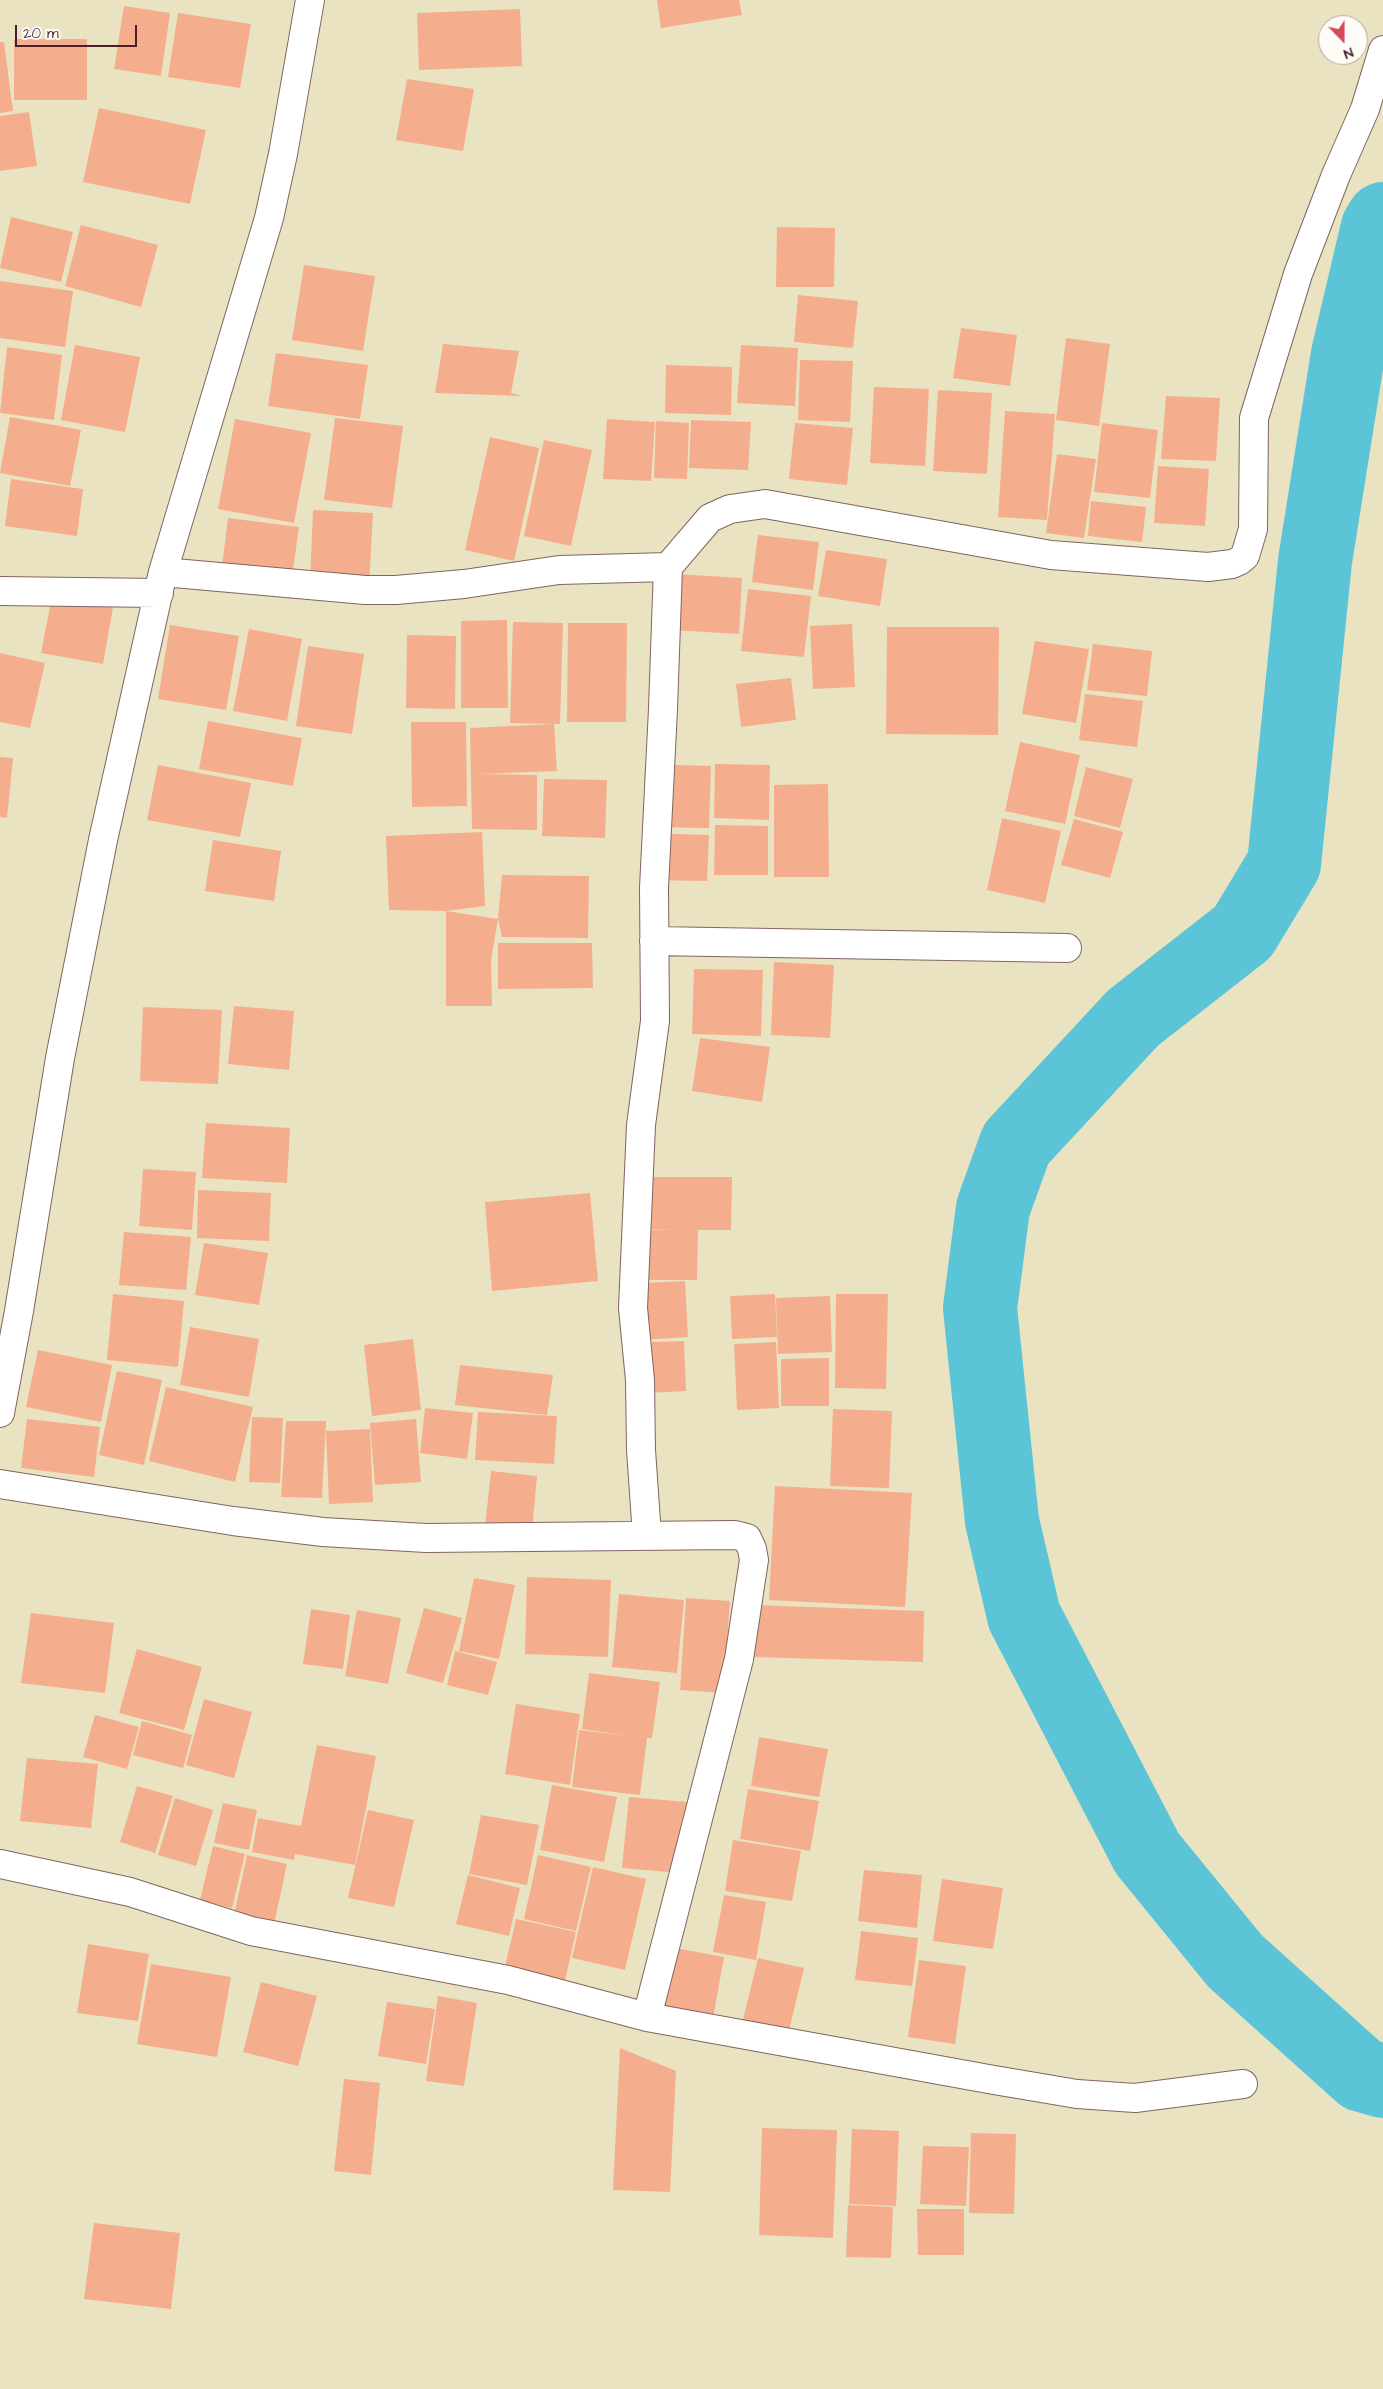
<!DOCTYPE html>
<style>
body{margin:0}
#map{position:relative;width:1383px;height:2389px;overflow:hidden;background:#e9e3c2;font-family:"Architects Daughter",sans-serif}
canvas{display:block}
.north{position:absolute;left:1318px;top:15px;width:50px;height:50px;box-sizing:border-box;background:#fdfcf7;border:1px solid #b5a4a5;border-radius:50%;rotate:158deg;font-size:14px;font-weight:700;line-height:20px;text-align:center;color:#4a1f2b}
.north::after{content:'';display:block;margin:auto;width:18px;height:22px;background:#d1495b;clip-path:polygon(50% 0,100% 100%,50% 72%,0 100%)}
.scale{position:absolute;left:15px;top:25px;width:122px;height:22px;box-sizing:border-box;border:2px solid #4a1f2b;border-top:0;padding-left:6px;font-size:15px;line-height:18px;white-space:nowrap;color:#4a1f2b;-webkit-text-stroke:4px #fdfcf7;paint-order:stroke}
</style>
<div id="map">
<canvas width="1383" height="2389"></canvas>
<div class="north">N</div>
<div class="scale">20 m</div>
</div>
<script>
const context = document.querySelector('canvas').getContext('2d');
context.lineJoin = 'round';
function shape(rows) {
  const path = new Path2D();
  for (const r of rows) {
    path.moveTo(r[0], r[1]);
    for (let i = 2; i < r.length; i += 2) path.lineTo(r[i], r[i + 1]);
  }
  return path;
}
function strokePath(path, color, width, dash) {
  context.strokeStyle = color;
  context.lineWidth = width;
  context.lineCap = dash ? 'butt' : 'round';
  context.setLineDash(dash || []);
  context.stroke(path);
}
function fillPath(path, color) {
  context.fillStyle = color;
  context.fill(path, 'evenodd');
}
const river = shape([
 [1383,219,1378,227,1348,354,1315,561,1284,864,1243,932,1133,1018,1016,1144,993,1208,980,1308,1002,1521,1024,1616,1147,1853,1235,1961,1362,2075,1383,2081]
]);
const building = shape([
 [657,0,739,0,742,15,661,28],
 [124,6,170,13,161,76,114,69],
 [520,9,522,66,419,70,417,13],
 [178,13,251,24,240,88,168,77],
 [14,39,87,39,87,100,14,100],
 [0,42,4,42,13,111,0,113],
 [407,79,474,89,463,151,396,140],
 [99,108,206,130,190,204,83,182],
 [29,112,37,166,0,171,0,116],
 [11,217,73,232,61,282,0,268],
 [81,225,158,245,141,307,65,286],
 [777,227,835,228,834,287,776,287],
 [304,265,375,276,363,351,292,340],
 [0,281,73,291,65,347,0,338],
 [798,295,858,301,853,348,794,342],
 [961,328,1017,335,1010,386,953,378],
 [1066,338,1110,344,1099,426,1056,420],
 [443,344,519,351,511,393,522,396,435,393],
 [75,345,140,357,125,432,61,420],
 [741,345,798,348,795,406,737,403],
 [7,347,62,355,54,420,0,413],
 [276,353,368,365,360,419,268,406],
 [800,360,853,361,850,422,798,420],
 [666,365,732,367,731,415,665,413],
 [874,387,929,389,925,466,870,463],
 [938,390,992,393,987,474,933,471],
 [1166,396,1220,398,1216,461,1161,459],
 [1005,411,1055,414,1047,520,998,517],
 [10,417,81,430,70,486,0,473],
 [335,418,403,426,392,508,324,500],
 [235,419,311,433,294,523,218,509],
 [607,419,655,422,651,481,603,479],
 [691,420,751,422,748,470,689,468],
 [656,421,689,423,687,479,654,478],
 [795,423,853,428,847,485,789,479],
 [1102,423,1158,430,1150,498,1094,492],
 [490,437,539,448,514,561,465,550],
 [544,440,592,450,571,546,524,536],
 [1057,454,1096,459,1084,538,1046,533],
 [1158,466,1209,469,1205,526,1154,523],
 [11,479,83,489,77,536,5,526],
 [1091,501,1146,507,1142,542,1088,536],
 [313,510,373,513,369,585,310,582],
 [228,518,299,527,292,577,222,567],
 [758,535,819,542,813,590,752,582],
 [826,550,887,559,880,606,818,596],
 [659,573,742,578,739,634,655,629],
 [748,589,811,596,804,657,741,651],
 [52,596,113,607,103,664,41,653],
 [507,620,508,708,461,708,461,621],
 [513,622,563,623,560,724,554,724,557,771,480,774,537,775,537,830,472,829,470,728,553,724,510,723],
 [568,623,627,623,626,722,567,722],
 [852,624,855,687,813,689,810,626],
 [170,625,239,636,226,710,158,699],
 [887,627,999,627,998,735,886,734],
 [249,629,302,639,287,721,233,711],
 [407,635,456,636,455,709,406,708],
 [1035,641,1089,649,1076,723,1022,714],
 [1093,644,1152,651,1147,696,1087,690],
 [308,646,364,654,352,734,296,726],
 [0,653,45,663,30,728,0,722],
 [791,678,796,720,741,727,736,684],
 [1085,694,1143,701,1137,747,1079,740],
 [208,721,302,738,293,786,199,769],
 [411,722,466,722,467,806,412,807],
 [1020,742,1080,755,1065,824,1005,811],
 [0,757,13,758,7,818,0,817],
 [645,764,711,766,709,828,643,827],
 [715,764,770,765,769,820,714,818],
 [158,765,251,783,240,837,147,820],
 [1086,767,1133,779,1120,828,1074,816],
 [544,779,607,780,605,838,542,836],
 [828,784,829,877,774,877,774,785],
 [1002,818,1061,831,1045,903,987,890],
 [1074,819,1123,832,1110,878,1061,865],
 [715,825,768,826,768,875,714,875],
 [482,832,485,906,446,911,389,910,386,836],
 [643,833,709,835,707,881,641,880],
 [213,840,281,851,274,901,205,891],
 [502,875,589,876,588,938,502,937,498,919],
 [446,911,498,919,491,960,492,1006,446,1006],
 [498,943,592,943,593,988,498,989],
 [774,962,834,965,830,1038,771,1035],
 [694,969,763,970,761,1036,692,1034],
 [234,1006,294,1011,289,1070,228,1064],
 [143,1007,222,1010,218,1084,140,1081],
 [700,1038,770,1047,762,1102,692,1091],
 [206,1123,290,1128,287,1183,202,1178],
 [143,1169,196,1172,192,1230,139,1226],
 [639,1177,732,1177,731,1230,698,1230,697,1280,636,1280,636,1230,675,1230,639,1229],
 [198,1190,271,1193,269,1241,197,1238],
 [590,1193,598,1281,492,1291,485,1202],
 [124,1232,191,1237,186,1290,119,1285],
 [204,1243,268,1253,259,1305,195,1295],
 [685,1281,688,1337,625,1341,621,1284],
 [113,1294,184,1301,178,1367,107,1360],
 [775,1294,777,1337,732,1339,730,1296],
 [836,1294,888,1294,886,1389,835,1388],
 [830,1296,832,1352,778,1354,776,1298],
 [190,1327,259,1339,249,1397,180,1385],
 [413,1339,421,1410,372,1416,364,1345],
 [684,1341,686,1391,629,1394,627,1343],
 [776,1342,779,1408,737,1410,734,1344],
 [38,1350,112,1365,101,1422,26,1407],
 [829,1358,829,1406,781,1406,781,1359],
 [460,1365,553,1375,547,1415,455,1405],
 [117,1371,162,1380,144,1465,99,1455],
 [166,1387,253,1407,235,1482,149,1461],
 [425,1408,473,1413,467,1459,420,1453],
 [833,1409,892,1411,889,1488,830,1486],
 [478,1412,557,1416,554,1464,475,1460],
 [252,1417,283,1418,280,1483,249,1482],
 [27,1419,100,1427,94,1477,21,1468],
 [416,1419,421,1482,375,1485,370,1423],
 [286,1421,326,1421,322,1498,281,1497],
 [370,1429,373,1502,329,1504,326,1431],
 [491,1471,537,1476,532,1532,485,1527],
 [775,1486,912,1493,905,1607,769,1600],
 [527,1577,611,1580,608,1657,525,1654],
 [474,1578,515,1585,499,1659,459,1651],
 [619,1594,684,1600,677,1673,612,1667],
 [686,1598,730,1601,723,1693,680,1690],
 [754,1605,924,1611,923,1662,752,1657],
 [424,1608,462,1618,443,1683,406,1673],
 [311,1609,350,1615,343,1669,303,1664],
 [357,1610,401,1618,388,1684,345,1676],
 [31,1613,114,1623,105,1693,21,1683],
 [137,1649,202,1667,184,1730,119,1713],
 [455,1651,497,1662,488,1695,447,1685],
 [589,1673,660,1682,652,1738,647,1738,640,1795,572,1787,579,1730,629,1736,582,1729],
 [204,1699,252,1712,234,1778,186,1765],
 [516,1704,580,1714,570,1785,505,1774],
 [95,1715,139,1727,127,1769,83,1757],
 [142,1721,192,1735,183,1768,133,1755],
 [759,1737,828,1749,819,1797,751,1786],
 [317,1745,376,1756,355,1865,295,1854,294,1860,252,1852,258,1818,301,1826],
 [27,1758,98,1764,91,1828,20,1821],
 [552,1785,617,1797,604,1862,540,1850],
 [137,1786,173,1796,155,1853,120,1842],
 [748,1789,819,1801,810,1851,740,1839],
 [629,1797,687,1802,680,1873,622,1868],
 [175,1798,213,1810,196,1866,158,1855],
 [223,1803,257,1810,249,1850,214,1843],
 [368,1810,414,1820,394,1907,348,1898],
 [481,1815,539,1825,527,1885,469,1874],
 [733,1840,801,1851,792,1901,725,1891],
 [213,1846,245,1854,232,1908,200,1900],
 [247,1855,287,1864,273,1929,233,1920],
 [538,1855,591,1867,576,1931,524,1919],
 [593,1867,646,1879,625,1970,572,1958],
 [864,1870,922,1875,917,1928,858,1921],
 [468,1875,520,1888,509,1936,456,1924],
 [942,1879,1003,1888,993,1949,933,1941],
 [724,1895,766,1902,756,1960,713,1952],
 [516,1919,576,1932,565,1980,505,1967],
 [861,1931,918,1938,912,1986,855,1980],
 [88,1944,149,1954,138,2021,77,2013],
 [670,1947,724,1957,712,2024,658,2016],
 [758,1958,804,1968,788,2035,742,2024],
 [919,1960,966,1966,955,2044,908,2037],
 [151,1964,231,1977,217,2057,137,2044],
 [261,1982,317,1996,298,2066,243,2052],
 [438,1996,477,2003,464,2086,426,2081],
 [387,2002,435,2009,426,2064,378,2056],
 [620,2048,676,2071,670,2192,613,2190],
 [344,2079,380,2083,371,2175,334,2171],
 [762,2128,837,2130,833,2238,759,2235],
 [852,2129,899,2131,896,2206,849,2204],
 [971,2133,1016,2134,1014,2214,969,2213],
 [923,2146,969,2147,966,2206,920,2204],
 [848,2205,893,2207,891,2258,846,2257],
 [917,2209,964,2209,964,2255,918,2255],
 [94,2223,180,2233,171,2309,84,2299]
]);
const street = shape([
 [163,572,365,590,396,590,464,584,559,570,668,567],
 [0,591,159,593],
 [654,941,1067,948],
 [0,1413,19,1311,60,1058,103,840,163,572,269,218,283,154,310,0],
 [0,1484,233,1521,323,1532,426,1538,735,1535,747,1538,752,1549,754,1560,739,1659,647,2017],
 [647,1536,641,1450,640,1380,633,1308,641,1125,655,1021,654,888,663,709,668,567,710,518,730,509,765,504,1051,555,1208,567,1232,564,1239,561,1245,556,1253,529,1254,418,1298,274,1336,175,1365,109,1383,50],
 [0,1864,130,1892,251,1931,508,1980,647,2017,994,2080,1077,2094,1135,2098,1243,2084]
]);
strokePath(river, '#5bc4d6', 74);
fillPath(building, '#f5ae8d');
strokePath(street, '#826460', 30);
strokePath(street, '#fff', 28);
</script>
